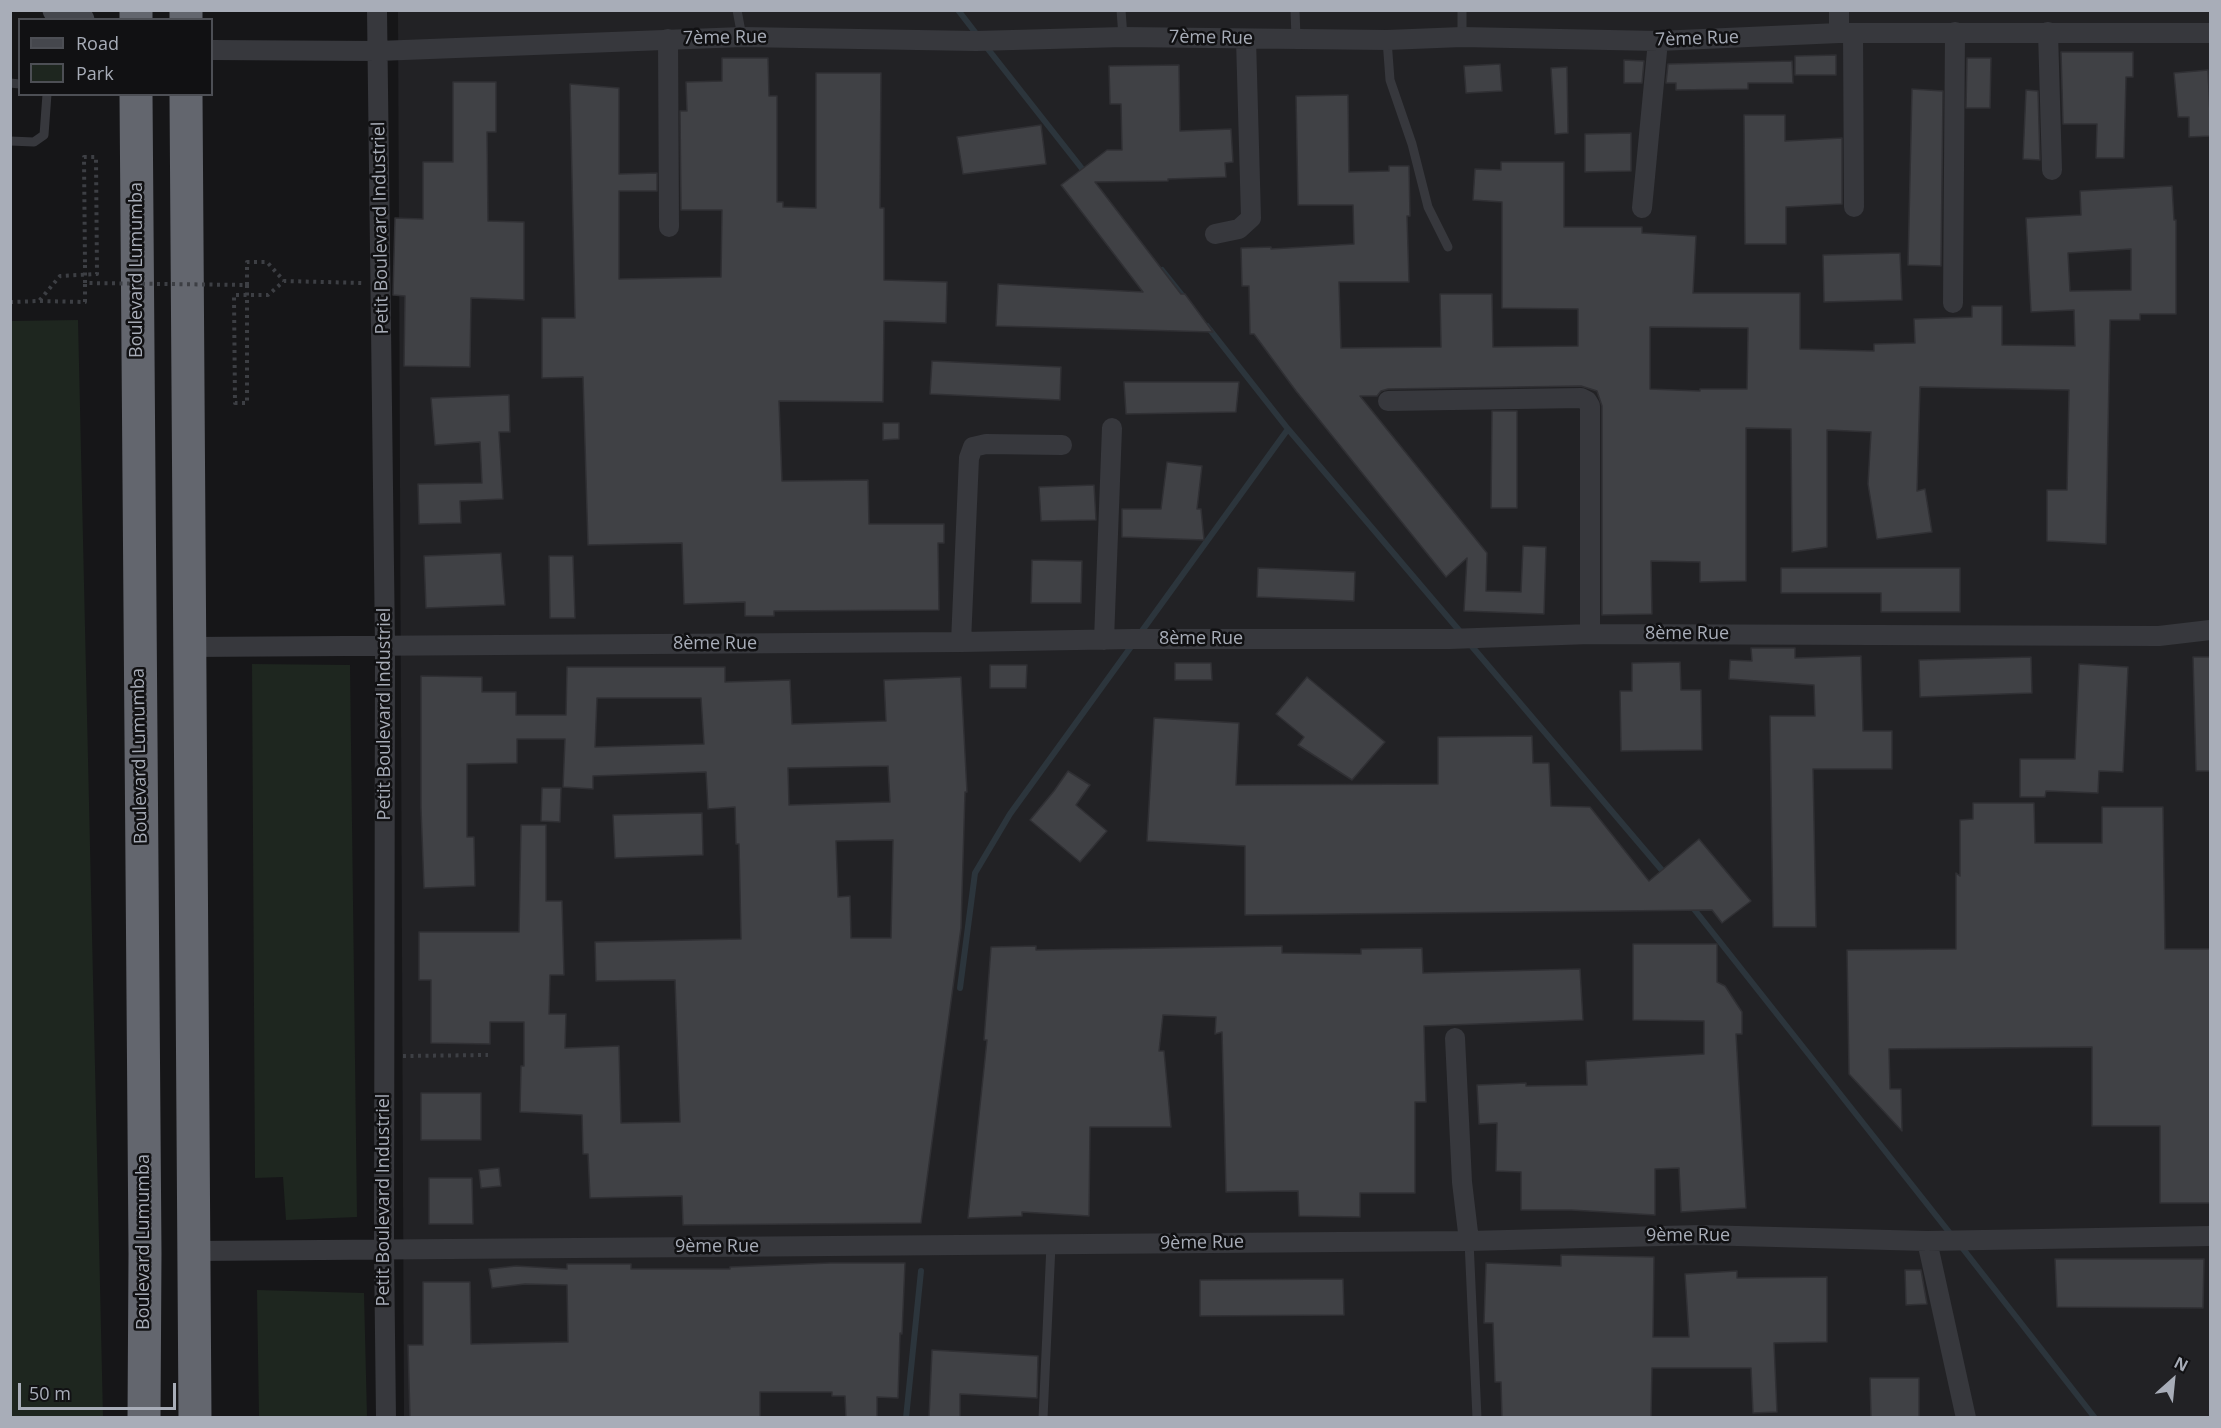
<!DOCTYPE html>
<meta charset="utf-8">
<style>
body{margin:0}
#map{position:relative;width:2221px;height:1428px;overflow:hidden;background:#161618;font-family:"Open Sans",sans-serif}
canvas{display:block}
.frame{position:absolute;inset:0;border:12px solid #a8adb8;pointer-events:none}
.legend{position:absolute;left:18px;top:18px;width:195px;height:78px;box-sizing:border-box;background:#111113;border:2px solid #4d4f55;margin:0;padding:8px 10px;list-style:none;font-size:18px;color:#a8adb8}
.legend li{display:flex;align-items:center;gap:12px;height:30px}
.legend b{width:30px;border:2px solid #4d4f55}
.north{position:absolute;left:2143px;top:1350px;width:60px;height:60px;-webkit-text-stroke:4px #111113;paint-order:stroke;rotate:27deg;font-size:16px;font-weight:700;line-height:24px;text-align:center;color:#a8adb8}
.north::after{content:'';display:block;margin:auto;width:21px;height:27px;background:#a8adb8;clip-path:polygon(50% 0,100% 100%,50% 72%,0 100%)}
.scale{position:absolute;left:18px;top:1383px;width:158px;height:27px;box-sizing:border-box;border:3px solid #a8adb8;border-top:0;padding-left:8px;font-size:18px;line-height:21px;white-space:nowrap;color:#a8adb8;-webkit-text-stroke:4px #111113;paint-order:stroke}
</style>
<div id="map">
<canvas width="2221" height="1428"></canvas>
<div class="frame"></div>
<ul class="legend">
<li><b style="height:8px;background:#45474d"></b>Road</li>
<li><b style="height:16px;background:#1e261f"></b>Park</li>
</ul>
<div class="north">N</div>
<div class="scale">50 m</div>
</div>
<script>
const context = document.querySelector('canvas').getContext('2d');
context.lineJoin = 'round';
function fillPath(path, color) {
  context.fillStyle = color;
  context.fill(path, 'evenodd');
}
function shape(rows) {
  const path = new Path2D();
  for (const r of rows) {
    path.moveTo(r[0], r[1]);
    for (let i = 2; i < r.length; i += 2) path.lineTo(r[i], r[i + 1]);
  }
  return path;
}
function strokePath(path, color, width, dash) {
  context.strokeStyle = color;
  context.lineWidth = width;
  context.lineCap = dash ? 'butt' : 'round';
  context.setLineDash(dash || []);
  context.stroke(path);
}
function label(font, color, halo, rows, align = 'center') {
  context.font = font + ' "Open Sans",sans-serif';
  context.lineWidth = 5;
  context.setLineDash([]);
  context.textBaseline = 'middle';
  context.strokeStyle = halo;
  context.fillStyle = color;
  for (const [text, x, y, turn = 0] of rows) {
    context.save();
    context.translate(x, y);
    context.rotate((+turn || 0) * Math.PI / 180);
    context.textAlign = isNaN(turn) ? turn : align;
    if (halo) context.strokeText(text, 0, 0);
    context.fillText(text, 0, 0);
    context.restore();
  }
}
const built = shape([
 [398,11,2210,11,2210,1417,404,1417]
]);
const green = shape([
 [78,320,103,1417,11,1417,11,321],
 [252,664,350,665,357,1217,286,1220,283,1177,255,1178],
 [257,1290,364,1293,367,1417,259,1417]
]);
const stream = shape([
 [958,10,978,36],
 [984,44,1087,175],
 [1162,270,1186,300],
 [1207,326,1288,429,1463,635],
 [1139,635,1288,429],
 [1469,643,1666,875],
 [1690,904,1953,1237],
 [960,988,975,873,1010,814,1133,644],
 [1960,1245,2095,1418],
 [906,1418,921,1271]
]);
const building = shape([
 [2061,52,2133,52,2133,77,2126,77,2124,158,2096,158,2097,124,2063,124,2061,52],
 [1836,55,1836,75,1795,75,1795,56,1836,55],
 [722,58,768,58,769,96,777,96,777,202,783,202,783,207,816,208,816,73,881,73,880,208,884,208,884,280,947,282,946,323,884,321,883,402,779,401,782,481,868,480,869,524,944,524,944,543,938,543,939,610,774,611,774,616,745,616,745,602,684,604,682,543,588,545,583,377,542,378,542,318,575,318,570,84,619,88,619,174,657,173,657,191,619,191,619,279,721,277,722,210,681,210,680,111,687,111,686,82,722,81,722,58],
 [1967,58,1991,58,1990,108,1966,108,1967,58],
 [1624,60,1644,61,1642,83,1624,83,1624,60],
 [1792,61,1793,83,1748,83,1748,89,1676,90,1676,83,1666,83,1668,64,1792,61],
 [1500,64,1502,91,1466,93,1464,66,1500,64],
 [1179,65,1180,131,1231,129,1233,162,1225,163,1226,177,1168,179,1168,181,1095,182,1181,294,1185,294,1213,332,996,326,998,284,1143,292,1061,185,1107,150,1122,150,1121,104,1110,104,1109,66,1179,65],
 [1567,67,1568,133,1555,134,1551,68,1567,67],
 [2208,70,2211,136,2189,137,2189,117,2178,117,2174,73,2208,70],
 [453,82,496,82,496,132,487,132,488,221,524,222,524,300,471,298,470,367,404,366,405,296,393,295,395,218,423,219,423,162,453,162,453,82],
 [1912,89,1943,91,1941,266,1908,265,1912,89],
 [2026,90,2038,91,2040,160,2023,159,2026,90],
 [1348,95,1349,172,1389,171,1389,166,1409,166,1410,216,1407,216,1409,282,1339,282,1341,348,1441,347,1440,294,1492,294,1493,347,1578,346,1578,309,1502,308,1502,202,1473,200,1475,169,1501,170,1501,162,1564,162,1564,227,1642,227,1642,233,1696,236,1693,293,1800,293,1800,349,1874,351,1874,344,1915,343,1914,319,1972,317,1972,306,2002,306,2002,345,2075,346,2074,310,2031,312,2026,218,2081,215,2080,191,2172,186,2174,220,2176,220,2176,314,2140,314,2140,320,2110,320,2106,544,2047,541,2047,490,2067,490,2069,390,1920,387,1917,491,1925,489,1932,532,1877,539,1868,484,1871,432,1827,430,1827,547,1792,552,1791,429,1746,428,1746,581,1700,582,1700,562,1651,561,1652,614,1602,615,1602,406,1597,391,1581,386,1388,389,1381,391,1377,396,1360,396,1487,553,1486,591,1521,592,1523,546,1546,547,1544,614,1464,611,1467,558,1446,577,1296,391,1254,334,1250,334,1249,286,1242,286,1241,248,1271,247,1271,249,1354,244,1353,205,1298,205,1296,96,1348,95],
 [2131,249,2131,290,2070,291,2068,253,2131,249],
 [1650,327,1748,328,1747,389,1700,389,1700,391,1650,389,1650,327],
 [1744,115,1785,115,1785,141,1842,138,1842,204,1786,207,1786,244,1745,244,1744,115],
 [1041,125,1046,164,963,174,957,137,1041,125],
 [1631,133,1631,171,1585,172,1585,134,1631,133],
 [1900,253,1902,300,1824,302,1823,255,1900,253],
 [932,361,1061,367,1060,400,930,394,932,361],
 [1124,382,1239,382,1236,412,1126,414,1124,382],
 [509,395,510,432,499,432,503,499,460,501,461,523,419,524,418,484,482,483,480,442,435,445,431,398,509,395],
 [1492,411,1517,411,1517,508,1491,508,1492,411],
 [883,423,899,423,899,439,883,440,883,423],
 [1167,462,1202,466,1197,509,1201,509,1204,540,1122,537,1122,509,1161,509,1167,462],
 [1094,485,1096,520,1041,521,1039,487,1094,485],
 [501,553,505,605,426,608,424,556,501,553],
 [549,556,573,556,575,618,550,618,549,556],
 [1032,560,1082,561,1081,603,1031,603,1032,560],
 [1258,568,1355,572,1354,601,1257,597,1258,568],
 [1781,568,1960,568,1960,612,1881,612,1881,593,1781,593,1781,568],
 [1751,648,1795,648,1795,658,1861,656,1863,731,1892,731,1892,769,1813,769,1816,927,1773,927,1770,716,1815,716,1814,685,1729,679,1730,660,1752,661,1751,648],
 [2031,657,2032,693,1920,697,1919,660,2031,657],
 [2193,657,2211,657,2211,771,2196,771,2193,657],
 [1680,662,1681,690,1701,690,1702,750,1621,751,1620,691,1632,691,1632,663,1680,662],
 [1175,663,1211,663,1212,680,1175,680,1175,663],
 [2079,664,2128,667,2123,772,2099,771,2098,793,2046,791,2045,797,2020,797,2020,759,2075,759,2079,664],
 [990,665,1027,665,1026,688,990,688,990,665],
 [567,667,725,667,725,682,790,680,792,724,886,721,884,680,961,677,967,792,965,792,961,928,921,1223,683,1225,682,1196,590,1198,588,1154,583,1154,582,1115,520,1112,521,1066,524,1066,524,1022,490,1022,490,1044,431,1043,431,980,419,980,419,932,519,932,521,825,546,825,546,901,562,901,564,975,550,975,549,1014,566,1014,565,1048,619,1046,621,1123,680,1122,675,980,596,981,595,942,741,939,739,844,736,844,735,807,708,809,706,772,593,776,593,789,563,787,565,739,517,739,517,763,467,764,467,837,474,837,475,886,424,888,421,808,421,676,482,677,482,692,516,692,516,715,566,715,567,667],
 [597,698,701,698,704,744,595,747,597,698],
 [888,766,890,802,789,805,788,768,888,766],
 [893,840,891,938,851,938,850,896,838,897,836,841,893,840],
 [1307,677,1385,742,1352,780,1298,745,1304,737,1276,714,1307,677],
 [1154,718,1239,723,1236,785,1438,784,1438,737,1532,736,1533,763,1549,763,1551,806,1590,807,1649,881,1699,839,1751,901,1722,923,1712,910,1245,915,1245,846,1147,841,1154,718],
 [1068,771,1090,785,1076,805,1107,831,1080,862,1030,820,1054,791,1068,771],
 [542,788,561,788,560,822,541,821,542,788],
 [1973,803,2034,803,2035,843,2102,843,2102,807,2163,807,2165,949,2211,949,2211,1203,2160,1203,2160,1126,2092,1126,2092,1047,1889,1049,1890,1089,1901,1089,1902,1131,1849,1074,1847,950,1956,949,1956,873,1960,876,1960,820,1973,819,1973,803],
 [702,813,703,855,615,858,613,815,702,813],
 [1633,944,1717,944,1717,982,1725,986,1742,1012,1742,1034,1736,1034,1746,1208,1681,1212,1679,1168,1655,1169,1655,1215,1571,1210,1521,1210,1521,1172,1496,1171,1497,1123,1479,1124,1477,1085,1526,1083,1526,1086,1587,1085,1586,1061,1704,1054,1704,1021,1633,1020,1633,944],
 [1036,946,1036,950,1282,946,1282,953,1361,954,1361,949,1422,948,1423,973,1580,969,1583,1020,1424,1026,1426,1102,1415,1102,1415,1193,1360,1193,1360,1217,1299,1216,1298,1191,1226,1192,1222,1032,1215,1034,1216,1017,1163,1015,1159,1051,1164,1051,1171,1127,1090,1127,1089,1216,1022,1212,1022,1216,968,1218,987,1040,984,1040,991,947,1036,946],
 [421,1093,481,1093,481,1140,421,1140,421,1093],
 [499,1168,501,1186,481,1188,479,1170,499,1168],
 [429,1178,472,1178,473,1224,429,1224,429,1178],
 [1561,1255,1654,1257,1653,1337,1689,1337,1685,1274,1737,1271,1737,1278,1827,1277,1827,1342,1774,1343,1777,1412,1753,1413,1751,1368,1652,1368,1651,1418,1502,1418,1501,1382,1495,1382,1493,1323,1484,1323,1486,1263,1561,1266,1561,1255],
 [2055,1259,2204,1259,2203,1308,2057,1307,2055,1259],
 [830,1263,905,1263,902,1334,900,1333,898,1398,877,1397,877,1418,846,1418,845,1396,832,1396,832,1392,760,1392,760,1418,410,1418,408,1345,423,1345,423,1282,470,1282,471,1344,568,1342,567,1285,525,1284,492,1288,489,1269,516,1266,567,1269,567,1264,631,1264,631,1269,730,1269,730,1267,830,1263],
 [1905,1270,1921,1270,1927,1304,1906,1305,1905,1270],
 [1343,1279,1344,1315,1200,1316,1200,1280,1343,1279],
 [932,1350,1038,1356,1037,1398,960,1394,960,1418,929,1418,932,1350],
 [1870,1378,1919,1378,1919,1418,1871,1418,1870,1378]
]);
const path = shape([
 [247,285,247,262,267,262,284,281],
 [247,300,247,403,235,403,234,295,268,295,284,281,363,283],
 [40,301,85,302,85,283],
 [10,302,39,301,60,276,97,274,96,157,84,157,85,265],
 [403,1056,488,1055]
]);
const lane = shape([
 [737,10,742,37],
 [1121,10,1123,37],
 [1295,10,1296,38],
 [1462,37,1462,10],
 [1387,40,1390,80,1412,144,1428,207,1448,247],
 [10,83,20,84],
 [10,141,34,142,44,135,47,94],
 [1469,1241,1477,1418],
 [1043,1418,1051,1245]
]);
const street = shape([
 [377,10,385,646,384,1249,386,1418],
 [1839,10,1839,33],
 [2048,32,2052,170],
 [1853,33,1854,207],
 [668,39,669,227],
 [212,50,378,51,742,37,976,41,1123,37,1387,40,1462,37,1658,41,1839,33,2210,33],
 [1642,208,1658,41],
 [1215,234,1239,229,1251,218,1246,39],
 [1953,303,1955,32],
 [1388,401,1581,398,1587,401,1590,406,1590,634],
 [1104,640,1112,428],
 [961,642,969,458,973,447,986,444,1062,445],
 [191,647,961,642,1133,639,1449,639,1590,634,2159,636,2210,630],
 [1455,1038,1462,1182,1469,1241],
 [1927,1241,1966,1418],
 [194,1251,1469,1241,1700,1235,1927,1241,2210,1236]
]);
const secondary = shape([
 [56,10,81,20]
]);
const highway = shape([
 [136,10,136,20],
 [186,20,186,10],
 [136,94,145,1253,144,1418],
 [186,94,195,1418]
]);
const pathBridge = shape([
 [85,265,85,283,247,285,247,300]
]);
const streetNames = [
 ["7ème Rue",725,38,-1],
 ["7ème Rue",1211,38,1],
 ["7ème Rue",1697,39,-2],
 ["Petit Boulevard Industriel",381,228,-91],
 ["Boulevard Lumumba",137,270,-90],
 ["8ème Rue",1687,634],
 ["8ème Rue",1201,639],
 ["8ème Rue",715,644],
 ["Petit Boulevard Industriel",385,714,-90],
 ["Boulevard Lumumba",140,756,-91],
 ["Petit Boulevard Industriel",384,1200,-90],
 ["9ème Rue",1688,1236],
 ["Boulevard Lumumba",144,1242,-90],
 ["9ème Rue",1202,1243,-1],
 ["9ème Rue",717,1247]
];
fillPath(built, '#222225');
fillPath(green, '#1e261f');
strokePath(stream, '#2c353c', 6);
fillPath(building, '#404145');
strokePath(building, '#303034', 1.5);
strokePath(path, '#3d3f44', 4, [3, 4.5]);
strokePath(lane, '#37383d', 9);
strokePath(street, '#37383d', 20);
strokePath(secondary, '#45474d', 27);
strokePath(highway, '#63666e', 33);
strokePath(pathBridge, '#3d3f44', 4, [3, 4.5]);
label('18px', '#a8adb8', '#111113', streetNames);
</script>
